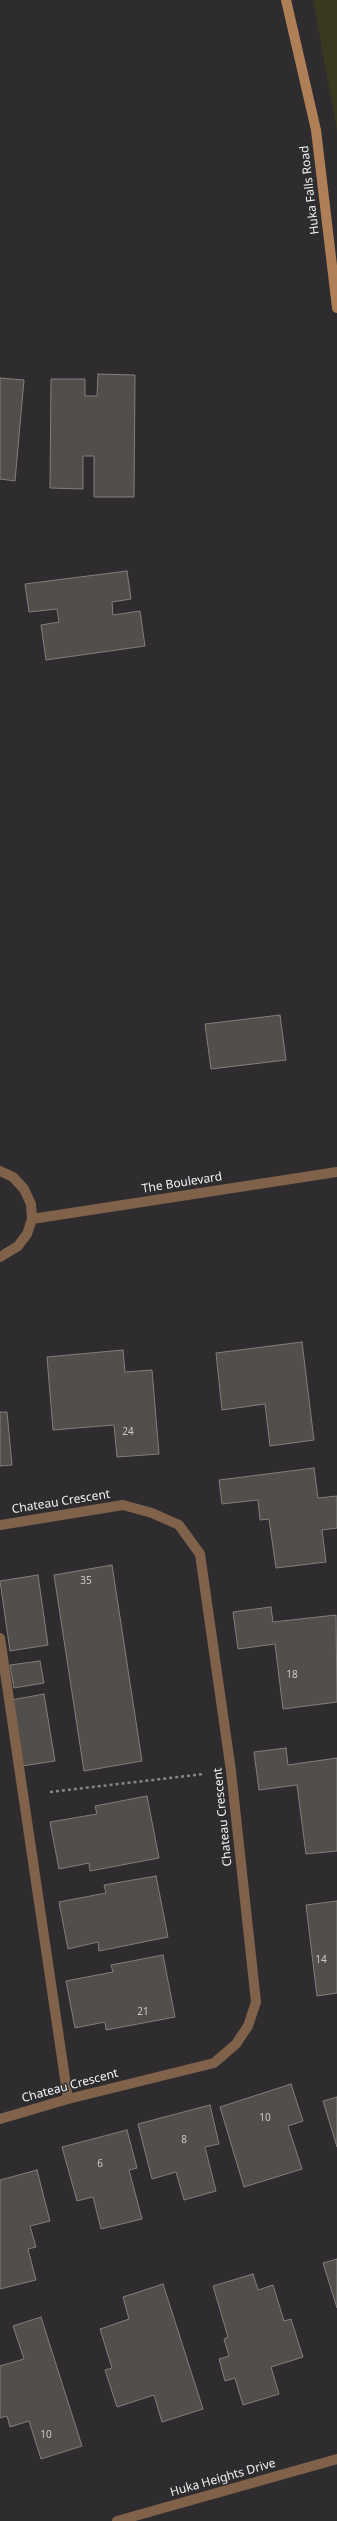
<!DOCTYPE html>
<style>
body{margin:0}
canvas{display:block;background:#2e2c2f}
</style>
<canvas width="337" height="2521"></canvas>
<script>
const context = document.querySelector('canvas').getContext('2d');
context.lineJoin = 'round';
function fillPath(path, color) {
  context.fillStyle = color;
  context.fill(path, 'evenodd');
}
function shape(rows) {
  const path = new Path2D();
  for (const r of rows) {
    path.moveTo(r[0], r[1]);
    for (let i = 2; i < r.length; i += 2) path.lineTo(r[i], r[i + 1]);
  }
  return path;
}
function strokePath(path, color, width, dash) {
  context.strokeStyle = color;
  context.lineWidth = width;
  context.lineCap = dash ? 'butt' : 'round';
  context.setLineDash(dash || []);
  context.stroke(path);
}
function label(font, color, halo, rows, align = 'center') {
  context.font = font + ' "Noto Sans",sans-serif';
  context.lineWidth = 3;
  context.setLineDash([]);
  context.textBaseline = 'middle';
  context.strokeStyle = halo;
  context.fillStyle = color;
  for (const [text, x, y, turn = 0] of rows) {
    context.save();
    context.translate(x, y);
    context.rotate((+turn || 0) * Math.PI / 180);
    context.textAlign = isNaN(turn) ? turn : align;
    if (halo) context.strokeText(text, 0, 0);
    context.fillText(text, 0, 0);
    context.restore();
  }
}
const green = shape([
 [313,0,337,0,337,131]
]);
const building = shape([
 [98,374,135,375,134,497,94,497,94,456,83,456,83,489,50,488,51,379,85,379,85,396,97,396,98,374],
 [0,378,24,380,15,481,0,479,0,378],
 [127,571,131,599,112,602,113,615,140,611,145,646,46,660,41,625,59,622,57,609,29,612,25,584,127,571],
 [280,1015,286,1060,211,1069,205,1024,280,1015],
 [302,1342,314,1440,270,1446,265,1404,222,1410,216,1353,302,1342],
 [123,1350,125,1372,152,1370,159,1454,117,1457,114,1425,53,1430,47,1357,123,1350],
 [0,1412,7,1412,12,1465,0,1466,0,1412],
 [314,1468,318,1498,337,1496,337,1528,322,1530,326,1562,276,1568,269,1519,260,1520,258,1500,222,1504,219,1480,314,1468],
 [112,1565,142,1761,84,1771,54,1575,112,1565],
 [38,1575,48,1645,10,1651,0,1581,38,1575],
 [271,1607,273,1622,336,1615,337,1702,283,1709,275,1644,238,1649,233,1612,271,1607],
 [40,1661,44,1683,14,1688,10,1665,40,1661],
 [44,1694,55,1761,22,1766,11,1700,44,1694],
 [286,1748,288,1765,337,1758,337,1851,306,1854,297,1785,259,1790,254,1752,286,1748],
 [147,1796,159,1858,90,1871,89,1863,59,1869,50,1822,97,1814,95,1806,147,1796],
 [156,1876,168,1937,99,1951,98,1942,68,1949,59,1902,106,1893,104,1885,156,1876],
 [337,1901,337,1993,317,1996,306,1905,337,1901],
 [163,1955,175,2017,106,2030,105,2022,75,2028,66,1981,113,1972,111,1965,163,1955],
 [291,2084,303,2121,288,2126,302,2169,244,2187,220,2107,291,2084],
 [337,2097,337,2147,323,2101,337,2097],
 [210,2105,219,2144,205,2147,216,2191,184,2200,176,2172,152,2179,138,2124,210,2105],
 [127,2130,137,2168,129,2170,142,2219,101,2229,93,2197,77,2201,62,2147,127,2130],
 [37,2170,50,2221,30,2226,36,2247,28,2249,36,2280,0,2289,0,2180,37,2170],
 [337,2259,337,2308,323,2263,337,2259],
 [253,2274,258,2290,273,2285,284,2321,291,2319,303,2357,271,2367,279,2394,243,2405,235,2378,225,2381,219,2359,229,2356,224,2339,228,2337,213,2286,253,2274],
 [163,2284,203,2409,162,2422,154,2395,117,2407,105,2370,112,2368,100,2329,129,2319,123,2297,163,2284],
 [41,2317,82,2446,41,2459,29,2421,10,2427,7,2416,0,2418,0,2366,24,2359,13,2326,41,2317]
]);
const path = shape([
 [50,1792,204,1774]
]);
const street = shape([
 [0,1171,13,1177,24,1189,31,1204,32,1219,27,1234,18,1246,0,1257],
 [32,1219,337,1172],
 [0,1525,123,1505,152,1513,179,1525,200,1554,231,1771,256,2002,248,2026,236,2044,214,2063,68,2099,0,2119],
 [0,1638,68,2099],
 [117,2521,337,2459]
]);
const secondary = shape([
 [286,0,316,130,337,308]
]);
const numberNames = [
 ["24",128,1432],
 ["35",86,1581],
 ["18",292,1675],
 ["14",321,1960],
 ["21",143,2012],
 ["10",265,2118],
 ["8",184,2140],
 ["6",100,2164],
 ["10",46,2435]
];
const streetNames = [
 ["Huka Falls Road",310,190,-97],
 ["The Boulevard",182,1183,-9],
 ["Chateau Crescent",61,1502,-9],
 ["Chateau Crescent",223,1817,-96],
 ["Chateau Crescent",70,2086,-15],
 ["Huka Heights Drive",223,2478,-16]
];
fillPath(green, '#39391f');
fillPath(building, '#514e4c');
strokePath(building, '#817e7b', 1);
strokePath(path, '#878588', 2.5, [3, 3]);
strokePath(street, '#80624a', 10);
strokePath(secondary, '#af7f58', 10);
label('10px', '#cac9ca', null, numberNames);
label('12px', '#f3f2f4', '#2e2c2f', streetNames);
</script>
